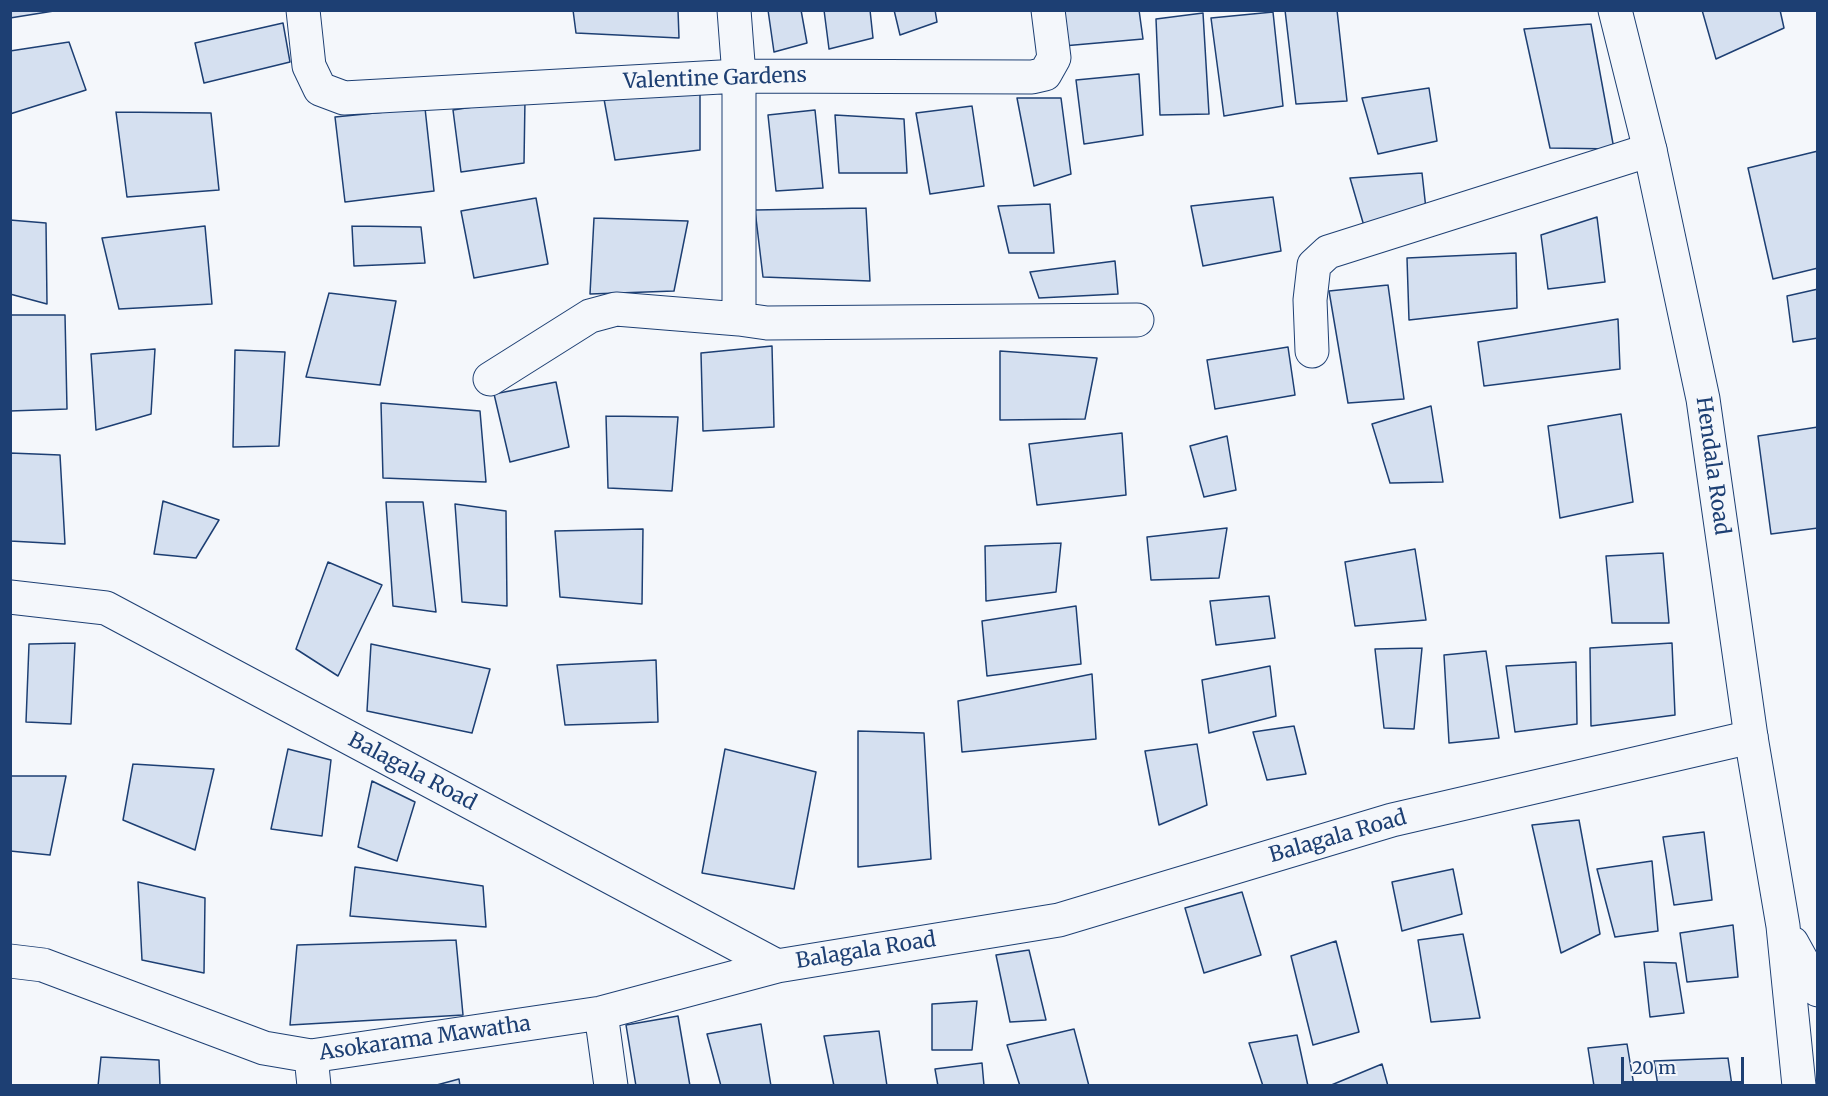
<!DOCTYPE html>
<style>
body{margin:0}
#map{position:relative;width:1828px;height:1096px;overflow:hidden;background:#f4f7fb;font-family:Merriweather,serif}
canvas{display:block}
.frame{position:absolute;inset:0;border:12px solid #1d3f73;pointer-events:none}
.scale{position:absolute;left:1621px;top:1057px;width:123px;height:27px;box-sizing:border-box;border:3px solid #1d3f73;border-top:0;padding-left:8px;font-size:18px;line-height:21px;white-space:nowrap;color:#1d3f73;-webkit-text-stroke:4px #f4f7fb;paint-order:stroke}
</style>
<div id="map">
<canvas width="1828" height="1096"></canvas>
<div class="frame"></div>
<div class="scale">20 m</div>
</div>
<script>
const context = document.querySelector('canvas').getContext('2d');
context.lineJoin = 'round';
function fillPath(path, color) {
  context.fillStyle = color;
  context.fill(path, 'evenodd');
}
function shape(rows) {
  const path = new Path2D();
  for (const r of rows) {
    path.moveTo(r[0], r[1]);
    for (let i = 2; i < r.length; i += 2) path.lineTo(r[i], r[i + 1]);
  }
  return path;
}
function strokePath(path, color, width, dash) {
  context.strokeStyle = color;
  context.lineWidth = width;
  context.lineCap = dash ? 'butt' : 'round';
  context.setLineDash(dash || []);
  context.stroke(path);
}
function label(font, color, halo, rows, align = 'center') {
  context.font = font + ' Merriweather,serif';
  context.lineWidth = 4.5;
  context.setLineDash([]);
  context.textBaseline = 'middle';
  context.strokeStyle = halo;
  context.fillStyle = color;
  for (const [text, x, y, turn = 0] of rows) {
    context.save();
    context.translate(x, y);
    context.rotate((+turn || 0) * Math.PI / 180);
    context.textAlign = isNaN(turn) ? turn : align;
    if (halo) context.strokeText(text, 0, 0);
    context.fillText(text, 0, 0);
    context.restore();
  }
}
const building = shape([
 [10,10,60,10,10,18,10,10],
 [573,10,678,10,679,38,576,33,573,10],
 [768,10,801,10,807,43,774,52,768,10],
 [824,10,870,10,873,38,829,49,824,10],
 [894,10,935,10,937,22,900,35,894,10],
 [1060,10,1139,10,1143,39,1063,46,1060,10],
 [1285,10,1337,10,1347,101,1296,104,1285,10],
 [1702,10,1780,10,1784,28,1716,59,1702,10],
 [1273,12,1283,106,1224,116,1211,18,1273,12],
 [1203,13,1209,114,1160,115,1156,19,1203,13],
 [283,23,290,62,204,83,195,43,283,23],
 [1591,24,1614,149,1550,148,1524,29,1591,24],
 [69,42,86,90,10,114,10,51,69,42],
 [1139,74,1143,135,1084,144,1076,80,1139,74],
 [1429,88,1437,141,1378,154,1362,98,1429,88],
 [700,91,700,150,615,160,604,99,700,91],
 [1017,98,1061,98,1071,174,1034,186,1017,98],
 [525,99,524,163,461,172,453,110,525,99],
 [972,106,984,186,930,194,916,113,972,106],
 [425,108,434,191,345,202,335,117,425,108],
 [815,110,823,188,776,191,768,115,815,110],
 [116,112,211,113,219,190,127,197,116,112],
 [835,115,904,119,907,173,839,173,835,115],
 [1818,151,1818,268,1773,279,1748,168,1818,151],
 [1422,173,1426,209,1364,226,1350,178,1422,173],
 [1273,197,1281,251,1203,266,1191,206,1273,197],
 [536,198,548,264,474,278,461,211,536,198],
 [1050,204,1054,253,1009,253,998,206,1050,204],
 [866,208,870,281,763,277,755,210,866,208],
 [1597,217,1605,282,1548,289,1541,235,1597,217],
 [594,218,688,221,674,291,590,294,594,218],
 [10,220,46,223,47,304,10,294,10,220],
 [205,226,212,304,119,309,102,238,205,226],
 [352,226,421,227,425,263,354,266,352,226],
 [1516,253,1517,308,1409,320,1407,258,1516,253],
 [1115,261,1118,294,1039,298,1030,272,1115,261],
 [1388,285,1404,399,1348,403,1329,291,1388,285],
 [1818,289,1818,338,1793,342,1787,296,1818,289],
 [329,293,396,301,380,385,306,377,329,293],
 [10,315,65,315,67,409,10,411,10,315],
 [1618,319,1620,369,1484,386,1478,342,1618,319],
 [772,346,774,427,703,431,701,353,772,346],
 [1288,347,1295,395,1215,409,1207,360,1288,347],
 [155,349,151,414,96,430,91,354,155,349],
 [235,350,285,352,279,446,233,447,235,350],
 [1000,351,1097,358,1085,419,1000,420,1000,351],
 [556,382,569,447,510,462,494,394,556,382],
 [381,403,480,411,486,482,383,478,381,403],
 [1431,406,1443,482,1390,483,1372,424,1431,406],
 [1621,414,1633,502,1560,518,1548,426,1621,414],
 [606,416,678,417,672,491,608,488,606,416],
 [1818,427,1818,528,1771,534,1758,436,1818,427],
 [1122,433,1126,495,1037,505,1029,444,1122,433],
 [1227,436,1236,490,1204,497,1190,446,1227,436],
 [10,453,60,455,65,544,10,541,10,453],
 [163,501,219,520,196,558,154,554,163,501],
 [386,502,423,502,436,612,393,606,386,502],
 [455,504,506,511,507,606,462,602,455,504],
 [1227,528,1219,578,1151,580,1147,537,1227,528],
 [643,529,642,604,560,597,555,531,643,529],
 [1061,543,1056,592,986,601,985,546,1061,543],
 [1415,549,1426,620,1355,626,1345,562,1415,549],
 [1663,553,1669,623,1612,623,1606,556,1663,553],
 [328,562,382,585,338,676,296,649,328,562],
 [1269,596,1275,638,1216,645,1210,601,1269,596],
 [1076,606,1081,664,987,676,982,621,1076,606],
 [75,643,71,724,26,722,29,644,75,643],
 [1672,643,1675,715,1591,726,1590,648,1672,643],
 [371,644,490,669,472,733,367,711,371,644],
 [1422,648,1414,729,1384,728,1375,649,1422,648],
 [1486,651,1499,738,1449,743,1444,655,1486,651],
 [656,660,658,722,565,725,557,665,656,660],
 [1576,662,1577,724,1515,732,1506,666,1576,662],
 [1270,666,1276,716,1209,733,1202,680,1270,666],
 [1092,674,1096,739,962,752,958,701,1092,674],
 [1294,726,1306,774,1267,780,1253,732,1294,726],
 [858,731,924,733,931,859,858,867,858,731],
 [1197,744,1207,805,1159,825,1145,751,1197,744],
 [288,749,331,760,322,836,271,829,288,749],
 [725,749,816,772,794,889,702,873,725,749],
 [133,764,214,769,195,850,123,820,133,764],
 [10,776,66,776,50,855,10,851,10,776],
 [372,781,415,802,397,861,358,847,372,781],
 [1579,820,1600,934,1561,953,1532,825,1579,820],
 [1704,832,1712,900,1674,905,1663,837,1704,832],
 [1652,861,1658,931,1615,937,1597,869,1652,861],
 [355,867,483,886,486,927,350,916,355,867],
 [1453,869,1462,914,1402,931,1392,882,1453,869],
 [138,882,205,898,204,973,142,960,138,882],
 [1242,892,1261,955,1204,973,1185,908,1242,892],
 [1733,925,1738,977,1687,982,1680,933,1733,925],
 [1463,934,1480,1018,1431,1022,1418,940,1463,934],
 [456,940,463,1015,290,1025,297,945,456,940],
 [1336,941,1359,1032,1313,1045,1291,956,1336,941],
 [1029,950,1046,1020,1010,1022,996,955,1029,950],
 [1644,962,1676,963,1684,1013,1650,1017,1644,962],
 [977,1001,972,1050,932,1050,932,1004,977,1001],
 [678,1016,690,1086,636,1086,626,1025,678,1016],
 [761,1024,771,1086,721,1086,707,1034,761,1024],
 [1074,1029,1089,1086,1020,1086,1007,1045,1074,1029],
 [879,1031,887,1086,834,1086,824,1036,879,1031],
 [1297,1035,1308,1086,1263,1086,1249,1043,1297,1035],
 [1627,1044,1634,1086,1594,1086,1588,1048,1627,1044],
 [101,1057,159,1060,160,1086,98,1086,101,1057],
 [1728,1058,1732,1086,1658,1086,1654,1061,1728,1058],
 [982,1063,984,1086,938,1086,935,1069,982,1063],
 [1382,1064,1388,1086,1329,1086,1382,1064],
 [459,1079,460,1086,433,1086,459,1079]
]);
const street = shape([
 [303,10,309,66,320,89,344,98,739,76,1032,77,1045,74,1054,58,1048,10],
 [734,10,739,76,739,319,767,323,1137,320],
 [1312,351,1310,300,1314,265,1328,252,1650,150],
 [490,379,590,316,616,309,739,319],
 [10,597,106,608,777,966,1059,920,1392,820,1751,737],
 [10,961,43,965,264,1048,311,1056,601,1013,777,966],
 [601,1013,611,1086],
 [311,1056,314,1086]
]);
const primary = shape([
 [1615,10,1650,150,1703,399,1751,737,1783,926,1799,1086],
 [1792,943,1818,990]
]);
const streetNames = [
 ["Valentine Gardens",715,79,-2],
 ["Hendala Road",1712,466,82],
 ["Balagala Road",412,772,28],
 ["Balagala Road",1338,837,-16],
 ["Balagala Road",866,951,-9],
 ["Asokarama Mawatha",425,1039,-8]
];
fillPath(building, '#d5e0f0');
strokePath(building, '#1d3f73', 1.5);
strokePath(street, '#1d3f73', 35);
strokePath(primary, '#1d3f73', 35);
strokePath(street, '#f4f7fb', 33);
strokePath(primary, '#f4f7fb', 33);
label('21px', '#1d3f73', '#f4f7fb', streetNames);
</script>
